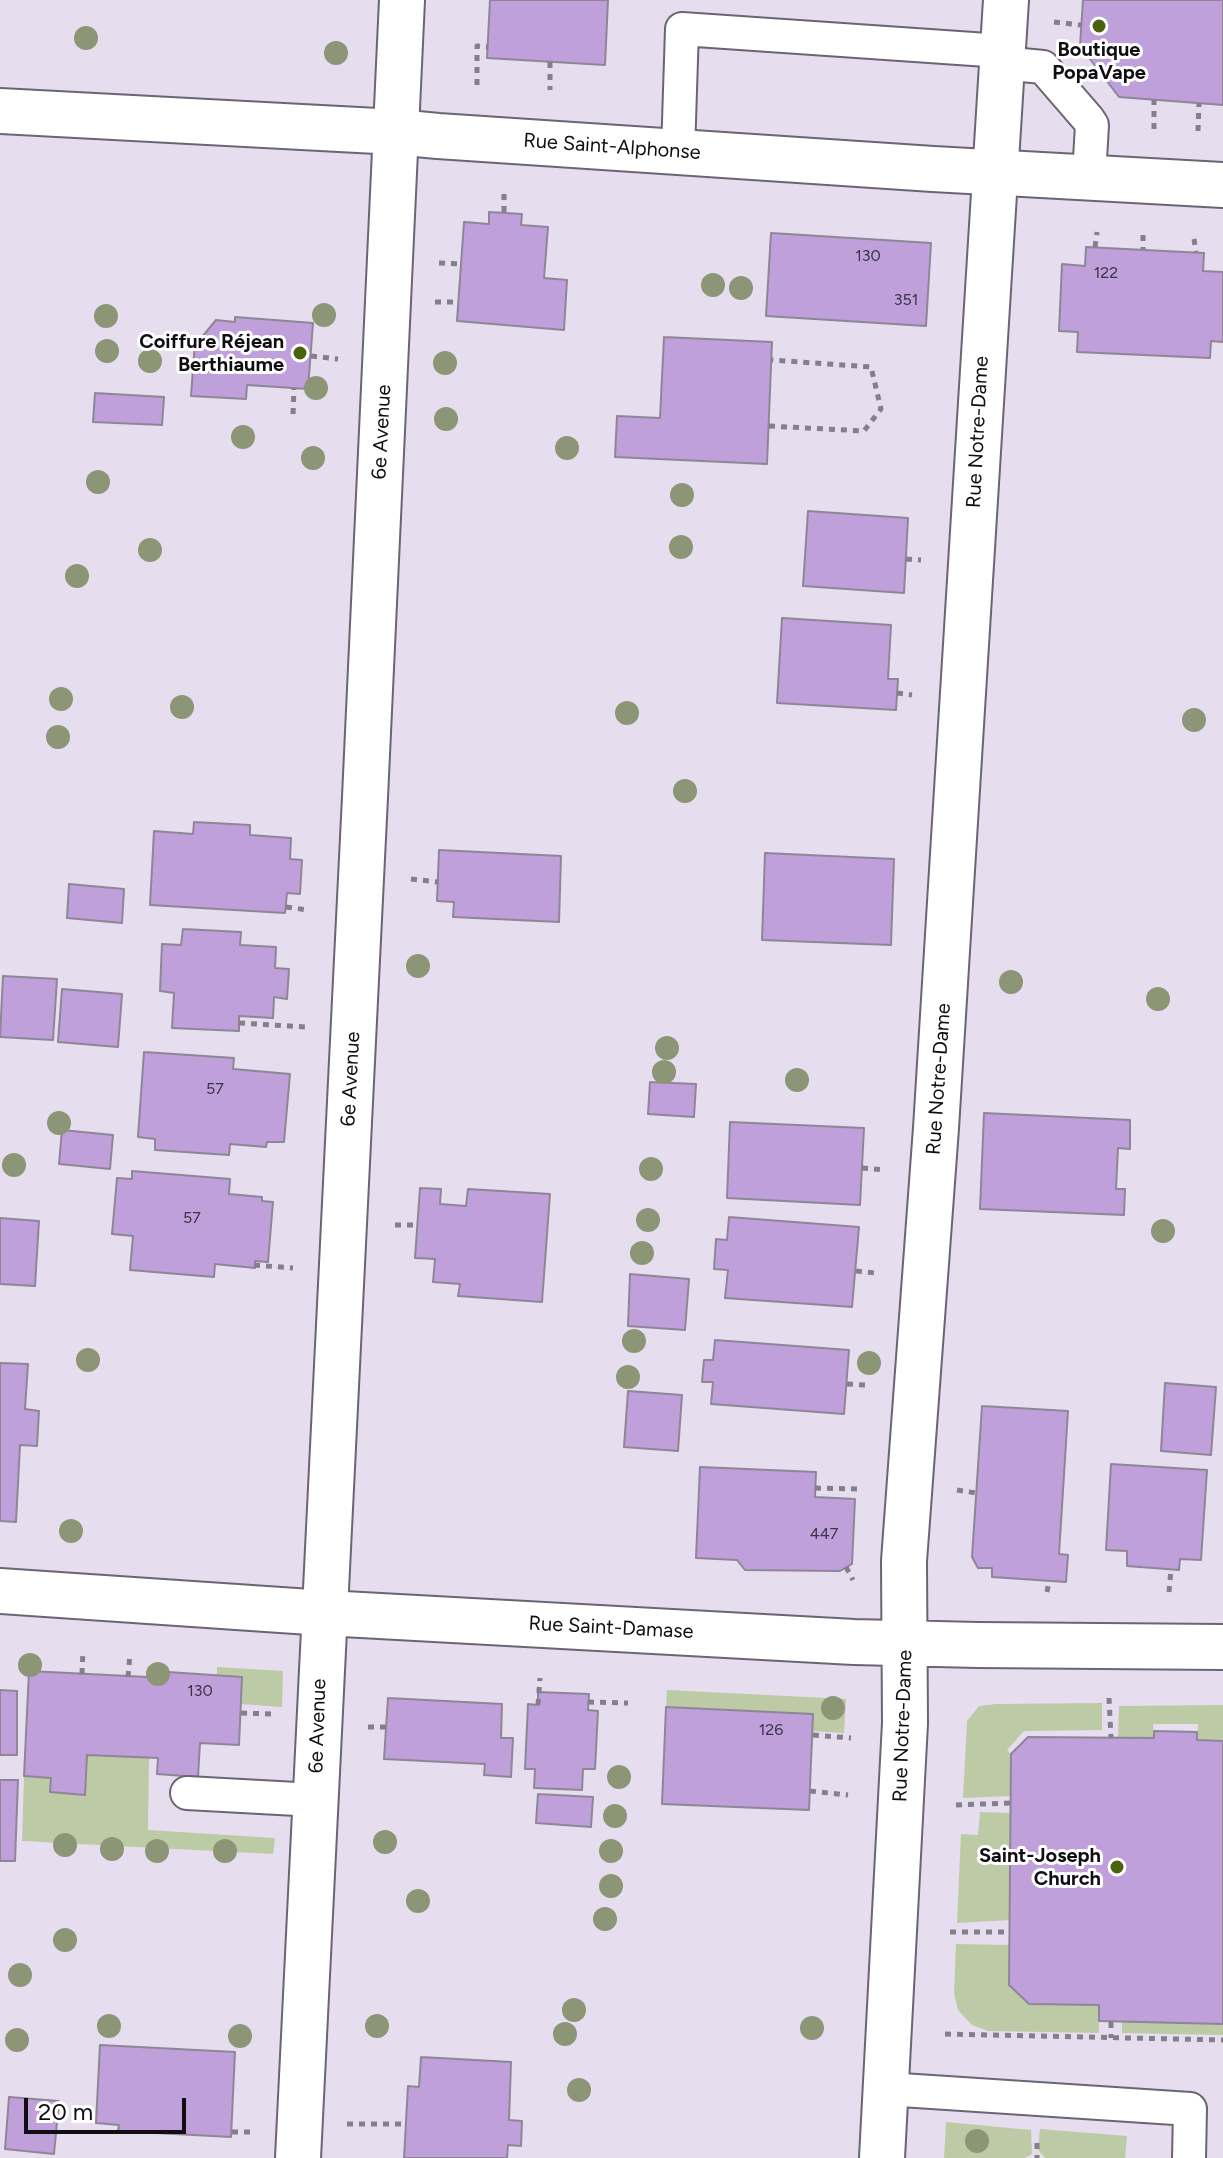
<!DOCTYPE html>
<meta charset="utf-8">
<style>
body{margin:0}
#map{position:relative;width:1223px;height:2158px;overflow:hidden;background:#e6ddef;font-family:Figtree,sans-serif}
canvas{display:block}
.scale{position:absolute;left:24px;top:2098px;width:162px;height:36px;box-sizing:border-box;border:4px solid #100d13;border-top:0;padding-left:10px;font-size:24px;line-height:28px;white-space:nowrap;color:#100d13;-webkit-text-stroke:6px #fff;paint-order:stroke}
</style>
<div id="map">
<canvas width="1223" height="2158"></canvas>
<div class="scale">20 m</div>
</div>
<script>
const context = document.querySelector('canvas').getContext('2d');
context.lineJoin = 'round';
function fillPath(path, color) {
  context.fillStyle = color;
  context.fill(path, 'evenodd');
}
function shape(rows) {
  const path = new Path2D();
  for (const r of rows) {
    path.moveTo(r[0], r[1]);
    for (let i = 2; i < r.length; i += 2) path.lineTo(r[i], r[i + 1]);
  }
  return path;
}
function strokePath(path, color, width, dash) {
  context.strokeStyle = color;
  context.lineWidth = width;
  context.lineCap = dash ? 'butt' : 'round';
  context.setLineDash(dash || []);
  context.stroke(path);
}
function label(font, color, halo, rows, align = 'center') {
  context.font = font + ' Figtree,sans-serif';
  context.lineWidth = 6;
  context.setLineDash([]);
  context.textBaseline = 'middle';
  context.strokeStyle = halo;
  context.fillStyle = color;
  for (const [text, x, y, turn = 0] of rows) {
    context.save();
    context.translate(x, y);
    context.rotate((+turn || 0) * Math.PI / 180);
    context.textAlign = isNaN(turn) ? turn : align;
    if (halo) context.strokeText(text, 0, 0);
    context.fillText(text, 0, 0);
    context.restore();
  }
}
const green = shape([
 [217,1667,283,1671,282,1707,241,1704,242,1677,217,1675],
 [667,1690,846,1699,844,1733,812,1731,813,1714,666,1707],
 [1102,1703,1102,1730,1024,1731,1007,1750,1011,1754,1010,1796,963,1798,967,1721,979,1706,996,1704],
 [1223,1705,1223,1741,1197,1740,1198,1724,1153,1724,1154,1738,1118,1738,1119,1706],
 [87,1755,149,1758,148,1830,275,1838,273,1854,22,1841,24,1776,51,1778,50,1792,84,1795],
 [980,1812,1010,1813,1010,1920,957,1923,961,1834,978,1835],
 [956,1944,1009,1945,1009,1986,1029,2004,1099,2005,1099,2033,988,2031,972,2025,958,2010,954,1993],
 [1122,2022,1223,2024,1223,2035,1122,2033],
 [946,2122,1031,2130,1032,2154,1025,2158,944,2158],
 [1040,2129,1127,2136,1125,2158,1045,2158,1038,2150]
]);
const building = shape([
 [490,0,608,0,605,65,487,58,490,0],
 [1083,0,1223,0,1223,105,1119,97,1080,46,1083,0],
 [489,212,522,214,521,225,548,227,544,278,567,280,564,330,457,321,464,222,489,224,489,212],
 [771,233,931,243,926,326,766,316,771,233],
 [1086,247,1204,253,1203,271,1223,272,1223,342,1211,341,1210,358,1077,352,1078,332,1059,331,1062,264,1085,266,1086,247],
 [235,317,313,323,308,389,247,385,246,399,191,396,195,342,200,343,202,337,216,320,235,322,235,317],
 [664,337,772,342,767,464,615,457,617,416,660,418,664,337],
 [95,393,164,397,162,425,93,422,95,393],
 [808,511,908,518,904,593,803,586,808,511],
 [782,618,891,625,888,679,898,679,896,710,777,703,782,618],
 [194,822,250,825,250,835,291,838,290,859,302,860,300,894,287,893,285,913,150,905,154,831,193,834,194,822],
 [439,850,561,856,559,922,453,917,454,902,437,901,439,850],
 [765,853,894,859,891,945,762,940,765,853],
 [69,884,124,889,122,923,67,918,69,884],
 [183,929,241,932,240,945,276,947,275,968,289,969,287,999,274,997,273,1018,239,1016,239,1031,172,1028,174,993,160,991,162,944,181,945,183,929],
 [3,976,57,979,53,1040,0,1037,3,976],
 [62,989,122,994,118,1047,58,1042,62,989],
 [144,1052,234,1058,233,1069,290,1074,284,1142,267,1142,266,1147,230,1144,229,1155,155,1150,155,1139,138,1137,144,1052],
 [650,1082,696,1084,694,1117,648,1114,650,1082],
 [984,1113,1130,1120,1130,1149,1118,1148,1116,1189,1125,1189,1124,1215,980,1209,984,1113],
 [730,1122,864,1128,860,1205,727,1198,730,1122],
 [62,1130,113,1135,110,1169,59,1164,62,1130],
 [132,1171,230,1179,229,1194,262,1197,262,1201,273,1202,268,1262,255,1261,255,1268,215,1264,214,1277,130,1270,133,1236,112,1234,117,1178,132,1179,132,1171],
 [420,1188,441,1189,440,1204,466,1206,468,1189,550,1194,542,1302,458,1296,460,1284,433,1282,435,1259,415,1258,420,1188],
 [729,1217,859,1227,852,1307,725,1298,728,1270,714,1269,716,1239,727,1240,729,1217],
 [0,1218,39,1221,35,1286,0,1284,0,1218],
 [630,1274,689,1279,685,1330,628,1326,630,1274],
 [715,1340,849,1350,844,1414,711,1404,713,1382,702,1382,704,1360,713,1360,715,1340],
 [0,1363,28,1364,25,1409,39,1411,37,1446,20,1445,16,1522,0,1521,0,1363],
 [1165,1383,1216,1387,1211,1455,1161,1451,1165,1383],
 [628,1391,682,1395,678,1451,624,1447,628,1391],
 [982,1406,1068,1411,1059,1554,1068,1555,1066,1582,992,1577,992,1568,978,1568,972,1557,982,1406],
 [1111,1464,1207,1470,1201,1560,1180,1559,1179,1570,1127,1566,1127,1551,1106,1550,1111,1464],
 [700,1467,816,1472,815,1497,855,1499,852,1564,840,1571,745,1570,737,1560,696,1558,700,1467],
 [29,1671,167,1678,168,1672,242,1677,239,1745,200,1743,198,1777,157,1774,158,1758,87,1755,85,1795,50,1792,51,1778,24,1776,29,1671],
 [0,1690,17,1691,17,1755,0,1755,0,1690],
 [538,1692,589,1694,588,1710,598,1711,595,1769,583,1769,582,1790,534,1788,535,1769,525,1769,528,1704,538,1705,538,1692],
 [388,1698,502,1704,501,1738,513,1738,511,1777,484,1775,485,1764,384,1759,388,1698],
 [666,1707,813,1714,809,1810,662,1804,666,1707],
 [1154,1731,1197,1732,1197,1740,1223,1741,1223,2024,1099,2021,1099,2005,1029,2004,1009,1985,1011,1754,1028,1737,1154,1738,1154,1731],
 [0,1780,18,1780,15,1861,0,1861,0,1780],
 [538,1794,593,1797,591,1827,536,1823,538,1794],
 [100,2045,235,2052,231,2137,118,2131,119,2125,96,2123,100,2045],
 [421,2057,511,2062,509,2120,522,2121,521,2146,508,2145,507,2158,404,2158,408,2086,419,2087,421,2057],
 [9,2097,59,2101,54,2154,5,2149,9,2097]
]);
const path = shape([
 [1054,22,1081,25],
 [550,62,550,90],
 [477,85,477,46,488,47],
 [1154,129,1154,100],
 [1198,131,1199,103],
 [504,194,504,213],
 [1143,235,1143,249],
 [1194,239,1196,252],
 [1095,247,1097,232],
 [439,263,462,264],
 [435,302,458,302],
 [311,356,338,359],
 [293,414,294,388],
 [769,426,864,431,881,409,871,367,772,360],
 [906,559,921,560],
 [897,693,912,695],
 [411,879,438,882],
 [286,907,308,910],
 [239,1023,306,1027],
 [862,1168,885,1170],
 [395,1225,418,1225],
 [254,1265,293,1268],
 [856,1271,875,1273],
 [847,1384,866,1385],
 [815,1488,858,1489],
 [957,1490,976,1493],
 [846,1567,853,1580],
 [1047,1592,1049,1581],
 [1169,1592,1171,1569],
 [82,1674,83,1651],
 [128,1677,130,1654],
 [1109,1698,1111,1738],
 [588,1702,628,1703],
 [538,1705,540,1678],
 [241,1713,272,1714],
 [368,1727,387,1727],
 [813,1735,851,1738],
 [810,1791,848,1795],
 [956,1805,1010,1803],
 [950,1932,1010,1932],
 [1111,2022,1111,2038],
 [945,2034,1223,2040],
 [347,2124,406,2124],
 [232,2132,251,2132],
 [1037,2143,1037,2158]
]);
const lane = shape([
 [1001,63,1043,67,1088,119,1092,125,1089,176],
 [678,152,682,29,1002,51],
 [187,1793,315,1800],
 [886,2089,1190,2109,1189,2158]
]);
const street = shape([
 [0,111,396,132,438,136,933,169,1223,185],
 [298,2158,365,797,402,0]
]);
const secondary = shape([
 [0,1591,325,1613,854,1642,978,1645,1223,1647],
 [882,2158,905,1723,904,1561,936,1128,1006,0]
]);
const trees = [
 [86,38],
 [336,53],
 [713,285],
 [741,288],
 [324,315],
 [106,316],
 [107,351],
 [150,361],
 [445,363],
 [316,388],
 [446,419],
 [243,437],
 [567,448],
 [313,458],
 [98,482],
 [682,495],
 [681,547],
 [150,550],
 [77,576],
 [61,699],
 [182,707],
 [627,713],
 [1194,720],
 [58,737],
 [685,791],
 [418,966],
 [1011,982],
 [1158,999],
 [667,1048],
 [664,1072],
 [797,1080],
 [59,1123],
 [14,1165],
 [651,1169],
 [648,1220],
 [1163,1231],
 [642,1253],
 [634,1341],
 [88,1360],
 [869,1363],
 [628,1377],
 [71,1531],
 [30,1665],
 [158,1674],
 [833,1708],
 [619,1777],
 [615,1816],
 [385,1842],
 [65,1845],
 [112,1849],
 [157,1851],
 [225,1851],
 [611,1851],
 [611,1886],
 [418,1901],
 [605,1919],
 [65,1940],
 [20,1975],
 [574,2010],
 [109,2026],
 [377,2026],
 [812,2028],
 [565,2034],
 [240,2036],
 [17,2040],
 [579,2090],
 [977,2141]
];
const markers = [
 [1099,26,8,"#4a610e"],
 [300,353,8,"#4a610e"],
 [1117,1867,8,"#4a610e"]
];
const numberNames = [
 ["130",868,256],
 ["122",1106,273],
 ["351",906,300],
 ["57",215,1089],
 ["57",192,1218],
 ["447",824,1534],
 ["130",200,1691],
 ["126",771,1730]
];
const poiNames = [
 ["Boutique",1099,50,"center"],
 ["PopaVape",1099,73,"center"],
 ["Coiffure Réjean",284,342],
 ["Berthiaume",284,365],
 ["Saint-Joseph",1101,1856],
 ["Church",1101,1879]
];
const streetNames = [
 ["Rue Saint-Alphonse",612,147,4],
 ["6e Avenue",382,432,-87],
 ["Rue Notre-Dame",978,432,-87],
 ["6e Avenue",351,1079,-87],
 ["Rue Notre-Dame",939,1079,-86],
 ["Rue Saint-Damase",611,1628,3],
 ["6e Avenue",318,1726,-88],
 ["Rue Notre-Dame",903,1726,-88]
];
fillPath(green, '#bccba5');
fillPath(building, '#bfa0db');
strokePath(building, '#8e8696', 2);
strokePath(lane, '#6c6473', 36);
strokePath(street, '#6c6473', 48);
strokePath(secondary, '#6c6473', 48);
strokePath(path, '#857f8b', 5, [6, 6]);
strokePath(lane, '#fff', 32);
strokePath(street, '#fff', 44);
strokePath(secondary, '#fff', 44);
context.fillStyle = '#8d9577';
for (const [x, y] of trees) {
  context.beginPath();
  context.arc(x, y, 12, 0, 2 * Math.PI);
  context.fill();
}
for (const [x, y, r, color] of markers) {
  const dot = new Path2D();
  dot.arc(x, y, r, 0, 2 * Math.PI);
  context.fillStyle = color;
  context.fill(dot);
  strokePath(dot, '#fff', 3);
}
label('16px', '#3c3245', null, numberNames);
label('bold 20px', '#100d13', '#fff', poiNames, 'right');
label('20px', '#100d13', '#fff', streetNames);
</script>
